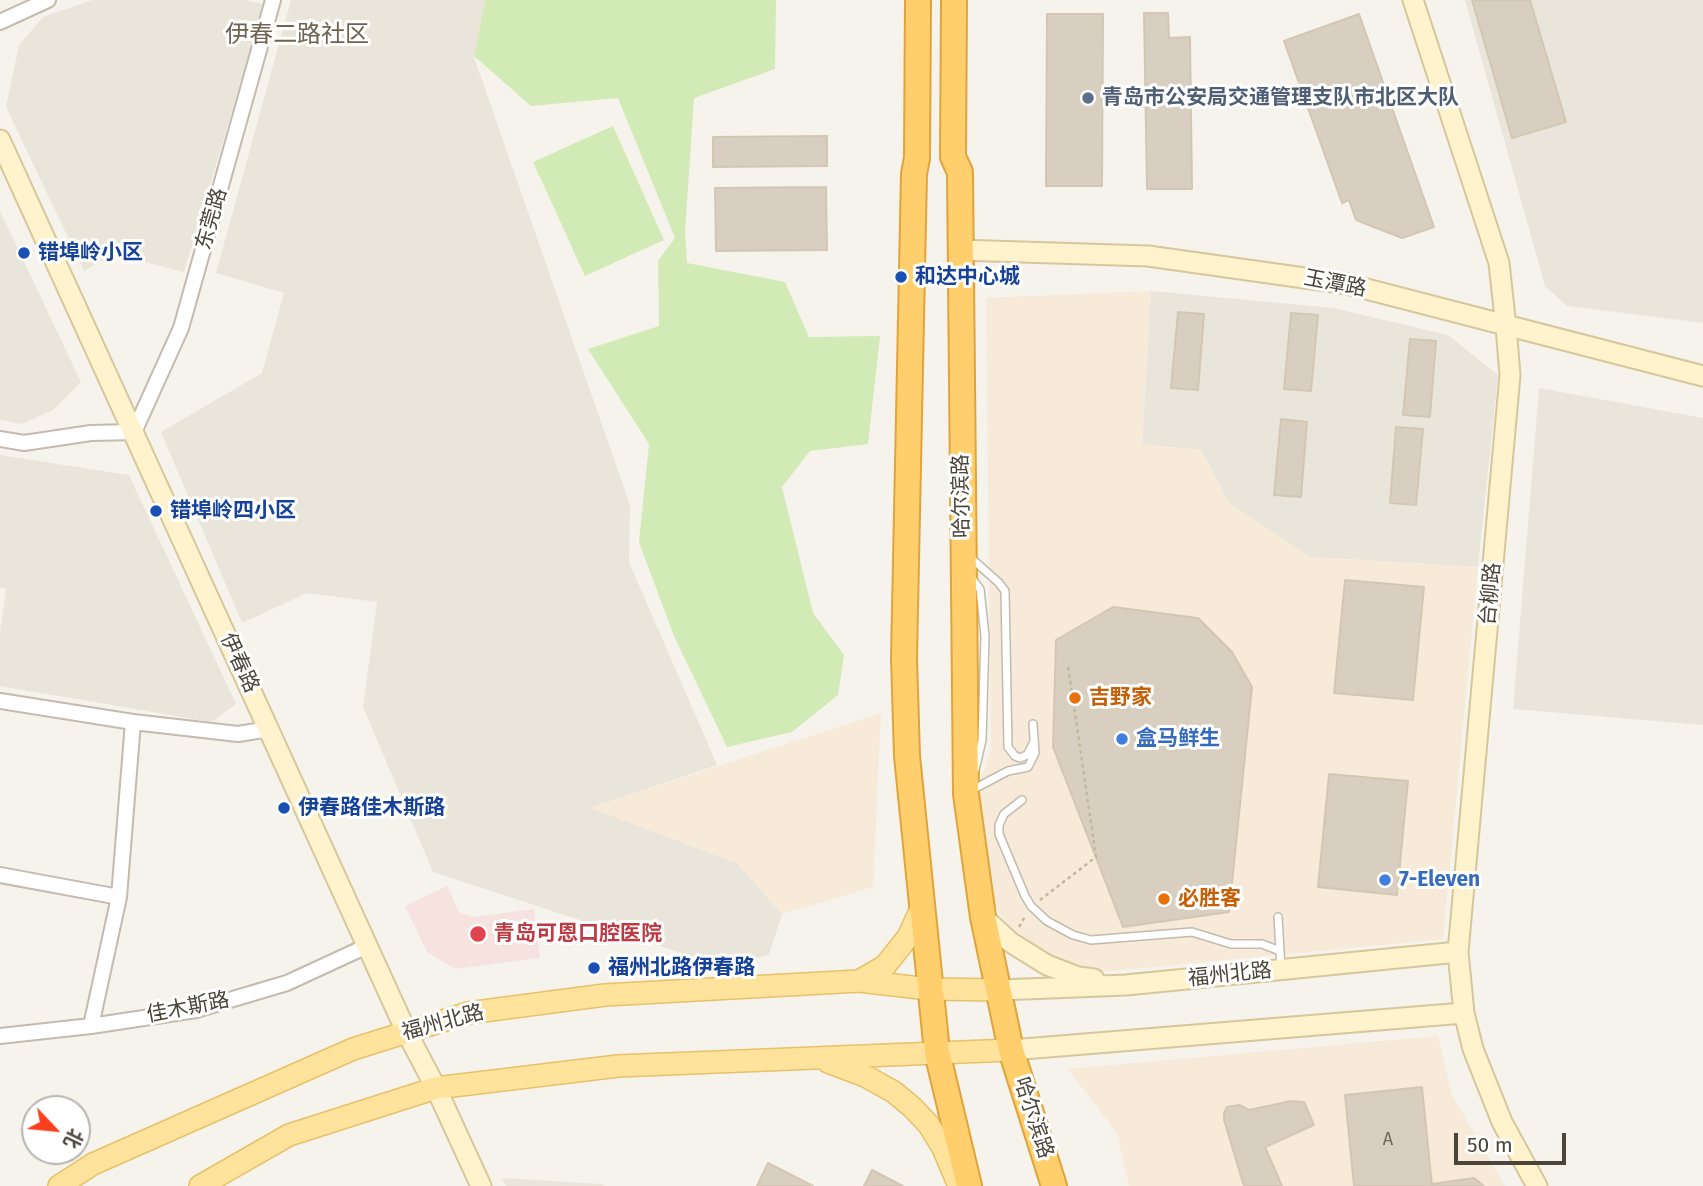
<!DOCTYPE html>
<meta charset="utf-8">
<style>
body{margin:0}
#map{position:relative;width:1703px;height:1186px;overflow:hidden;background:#f6f3ec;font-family:"Fira Sans","Noto Sans SC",sans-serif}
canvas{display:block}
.north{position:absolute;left:21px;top:1095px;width:70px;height:70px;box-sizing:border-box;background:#fff;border:2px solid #b7b4b0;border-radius:50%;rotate:116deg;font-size:19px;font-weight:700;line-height:28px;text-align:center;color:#4b4439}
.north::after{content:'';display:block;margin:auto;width:24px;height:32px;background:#fc3f1d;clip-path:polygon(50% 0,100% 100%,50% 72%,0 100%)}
.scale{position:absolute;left:1454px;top:1133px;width:112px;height:32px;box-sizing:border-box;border:4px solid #4b4439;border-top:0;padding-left:9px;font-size:21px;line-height:24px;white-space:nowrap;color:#4b4439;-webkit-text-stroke:5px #fff;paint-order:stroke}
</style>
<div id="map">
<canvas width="1703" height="1186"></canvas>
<div class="north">北</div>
<div class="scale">50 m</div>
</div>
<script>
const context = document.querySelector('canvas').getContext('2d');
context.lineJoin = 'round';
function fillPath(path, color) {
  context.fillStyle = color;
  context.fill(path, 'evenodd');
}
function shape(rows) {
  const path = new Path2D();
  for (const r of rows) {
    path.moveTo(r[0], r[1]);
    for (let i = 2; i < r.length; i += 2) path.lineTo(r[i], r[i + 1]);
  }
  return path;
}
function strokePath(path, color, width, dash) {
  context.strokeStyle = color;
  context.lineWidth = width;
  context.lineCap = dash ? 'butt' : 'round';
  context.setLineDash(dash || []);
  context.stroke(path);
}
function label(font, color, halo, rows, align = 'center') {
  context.font = font + ' "Fira Sans","Noto Sans SC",sans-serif';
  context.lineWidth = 6;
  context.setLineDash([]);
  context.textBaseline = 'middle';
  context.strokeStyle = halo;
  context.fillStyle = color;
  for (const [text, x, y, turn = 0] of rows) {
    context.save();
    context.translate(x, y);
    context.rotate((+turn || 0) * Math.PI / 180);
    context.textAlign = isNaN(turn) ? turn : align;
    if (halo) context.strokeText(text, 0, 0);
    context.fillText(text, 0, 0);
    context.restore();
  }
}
const residential = shape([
 [92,0,243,0,264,4,184,272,113,254,84,271,6,107,19,45,43,17],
 [291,0,485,0,474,57,630,505,629,562,717,765,591,808,737,863,782,914,769,955,724,967,433,872,363,707,377,602,307,593,242,623,161,432,262,373,284,293,216,273],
 [1465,0,1703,0,1703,323,1567,306,1545,286],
 [0,211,81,382,53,410,22,424,0,420],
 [1151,291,1334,308,1448,335,1498,375,1478,567,1310,557,1229,503,1201,450,1142,445],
 [1539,388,1703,418,1703,725,1513,709],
 [0,455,129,475,236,704,211,722,0,686,0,633,6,589,0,588],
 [502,1178,601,1184,605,1186,506,1186]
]);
const commercial = shape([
 [1151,291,1142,444,1201,450,1229,503,1310,557,1478,567,1443,939,1091,973,1044,957,1003,919,984,886,971,809,991,749,986,298],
 [881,713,873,887,782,914,737,863,590,808],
 [1438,1036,1452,1095,1505,1186,1129,1186,1117,1133,1068,1069]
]);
const medical = shape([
 [447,886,459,912,473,917,534,909,540,958,455,969,427,952,405,906]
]);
const green = shape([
 [485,0,776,0,775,69,694,98,685,232,687,263,785,282,809,337,880,336,868,444,810,451,782,487,813,613,844,655,838,695,792,732,727,747,674,636,639,542,649,444,588,349,659,326,658,261,675,238,618,98,531,106,474,56],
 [613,126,664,240,585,276,533,162]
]);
const building = shape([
 [1472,0,1530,0,1566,122,1512,138,1472,0],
 [1144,13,1168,13,1169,38,1190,37,1192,189,1147,189,1144,13],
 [1047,14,1103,14,1102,186,1046,186,1047,14],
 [1359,14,1434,227,1402,238,1356,220,1349,200,1342,203,1284,41,1359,14],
 [827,136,827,166,713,167,713,137,827,136],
 [826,187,827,250,716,251,715,188,826,187],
 [1178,312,1204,314,1198,390,1171,388,1178,312],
 [1291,313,1318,315,1311,391,1284,389,1291,313],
 [1410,339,1436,341,1430,417,1403,415,1410,339],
 [1281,419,1307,422,1301,497,1274,495,1281,419],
 [1396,427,1423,429,1416,505,1390,503,1396,427],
 [1345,580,1424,587,1413,700,1334,693,1345,580],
 [1113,607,1198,618,1232,652,1252,687,1229,912,1123,927,1053,747,1056,640,1113,607],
 [1329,774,1408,781,1397,895,1318,887,1329,774],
 [1422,1087,1432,1186,1354,1186,1345,1095,1422,1087],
 [1291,1101,1304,1102,1314,1125,1265,1147,1282,1186,1244,1186,1224,1120,1224,1113,1227,1107,1239,1105,1249,1110,1291,1101],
 [768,1163,813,1186,757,1186,768,1163],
 [872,1170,903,1186,864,1186,872,1170],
 [1474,1178,1484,1186,1432,1186,1432,1184,1474,1178]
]);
const path = shape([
 [1040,900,1096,857,1068,666],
 [1019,927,1026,915]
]);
const lane = shape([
 [970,557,999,583,1005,591,1008,747,1015,756,1020,758,1027,755,1034,742],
 [971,577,980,589,985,636,982,740,975,770],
 [972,790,1008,771,1028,767,1035,753,1033,724],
 [1022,800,1004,814,999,825,999,834,1025,896,1031,906,1047,921,1073,935,1091,940,1192,932,1231,944,1262,944,1280,951],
 [1278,917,1281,969]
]);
const street = shape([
 [0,22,48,0],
 [0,439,24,443,91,433,134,432,181,328,273,0],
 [0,701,133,722,238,734,269,729],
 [0,875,119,897],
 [91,1026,119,897,133,722],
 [0,1036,91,1026,196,1010,287,983,367,946]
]);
const secondary = shape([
 [1413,0,1499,263,1506,327,1510,375,1458,952,1464,1013,1473,1049,1502,1122,1537,1186],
 [0,140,406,1031,436,1088,481,1186],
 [959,250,1148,256,1347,284,1703,376],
 [983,917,1010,942,1047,965,1078,977,1094,979],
 [1000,990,1126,985,1458,952],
 [1011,1050,1464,1013]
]);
const primary = shape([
 [859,981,885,966,908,937,921,909],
 [828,1062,865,1076,894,1092,913,1108,929,1125,943,1148,959,1186],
 [59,1186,93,1164,353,1049,468,1013,605,995,859,981,929,989,1000,990],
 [200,1186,289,1135,436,1088,618,1066,1011,1050]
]);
const highway = shape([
 [918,0,917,158,914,174,904,658,907,756,937,1052,969,1186],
 [954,0,953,157,960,172,966,794,983,917,1011,1050,1054,1186]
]);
const markers = [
 [1088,98,7,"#5c6f8a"],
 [24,253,7,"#1a4fb4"],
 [901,277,7,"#1a4fb4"],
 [156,511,7,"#1a4fb4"],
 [1075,698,7,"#e8710a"],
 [1122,739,7,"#3f7fe0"],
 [284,808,7,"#1a4fb4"],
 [1385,880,7,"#3f7fe0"],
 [1164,899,7,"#e8710a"],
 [478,934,9,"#e0444e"],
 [594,968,7,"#1a4fb4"]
];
const numberNames = [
 ["A",1388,1140]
];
const serviceNames = [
 ["青岛市公安局交通管理支队市北区大队",1102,98]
];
const streetNames = [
 ["东莞路",212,219,-74],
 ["玉潭路",1335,284,11],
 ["哈尔滨路",962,496,-91],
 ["台柳路",1491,594,-85],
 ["伊春路",239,663,65],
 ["福州北路",1230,975,-6],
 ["佳木斯路",188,1008,-11],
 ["福州北路",443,1023,-15],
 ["哈尔滨路",1033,1118,72]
];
const transitNames = [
 ["错埠岭小区",38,253],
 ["和达中心城",915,277],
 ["错埠岭四小区",170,511],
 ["伊春路佳木斯路",298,808],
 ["福州北路伊春路",608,968]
];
const foodNames = [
 ["吉野家",1089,698],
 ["必胜客",1178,899]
];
const shopNames = [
 ["盒马鲜生",1136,739],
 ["7-Eleven",1399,880]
];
const healthNames = [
 ["青岛可恩口腔医院",494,934]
];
const quarterNames = [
 ["伊春二路社区",297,35]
];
fillPath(residential, '#eae5da');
fillPath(commercial, '#f7ead8');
fillPath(medical, '#f6e3e0');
fillPath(green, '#d2eab5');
fillPath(building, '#d8cfc1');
strokePath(building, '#d3c7b4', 2);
strokePath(lane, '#c2bbae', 10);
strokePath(street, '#c2bbae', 18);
strokePath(secondary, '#d6c79b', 23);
strokePath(primary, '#e6c16a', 24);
strokePath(highway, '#e0a43c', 28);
strokePath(path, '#c4b79f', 2.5, [3.5, 3.5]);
strokePath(lane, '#fff', 7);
strokePath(street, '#fff', 14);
strokePath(secondary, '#fff3cd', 19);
strokePath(primary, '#ffe39c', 21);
strokePath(highway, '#ffcf6e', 24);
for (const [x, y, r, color] of markers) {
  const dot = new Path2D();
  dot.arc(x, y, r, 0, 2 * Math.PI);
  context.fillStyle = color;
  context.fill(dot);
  strokePath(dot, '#fff', 2.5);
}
label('18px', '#6e675b', null, numberNames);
label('bold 21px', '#4e5e75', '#fff', serviceNames, 'left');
label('21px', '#4b4439', '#fff', streetNames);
label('bold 21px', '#164399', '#fff', transitNames, 'left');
label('bold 21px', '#c56008', '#fff', foodNames, 'left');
label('bold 21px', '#366cbe', '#fff', shopNames, 'left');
label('bold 21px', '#be3a42', '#fff', healthNames, 'left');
label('24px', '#6e6250', '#fff', quarterNames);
</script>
